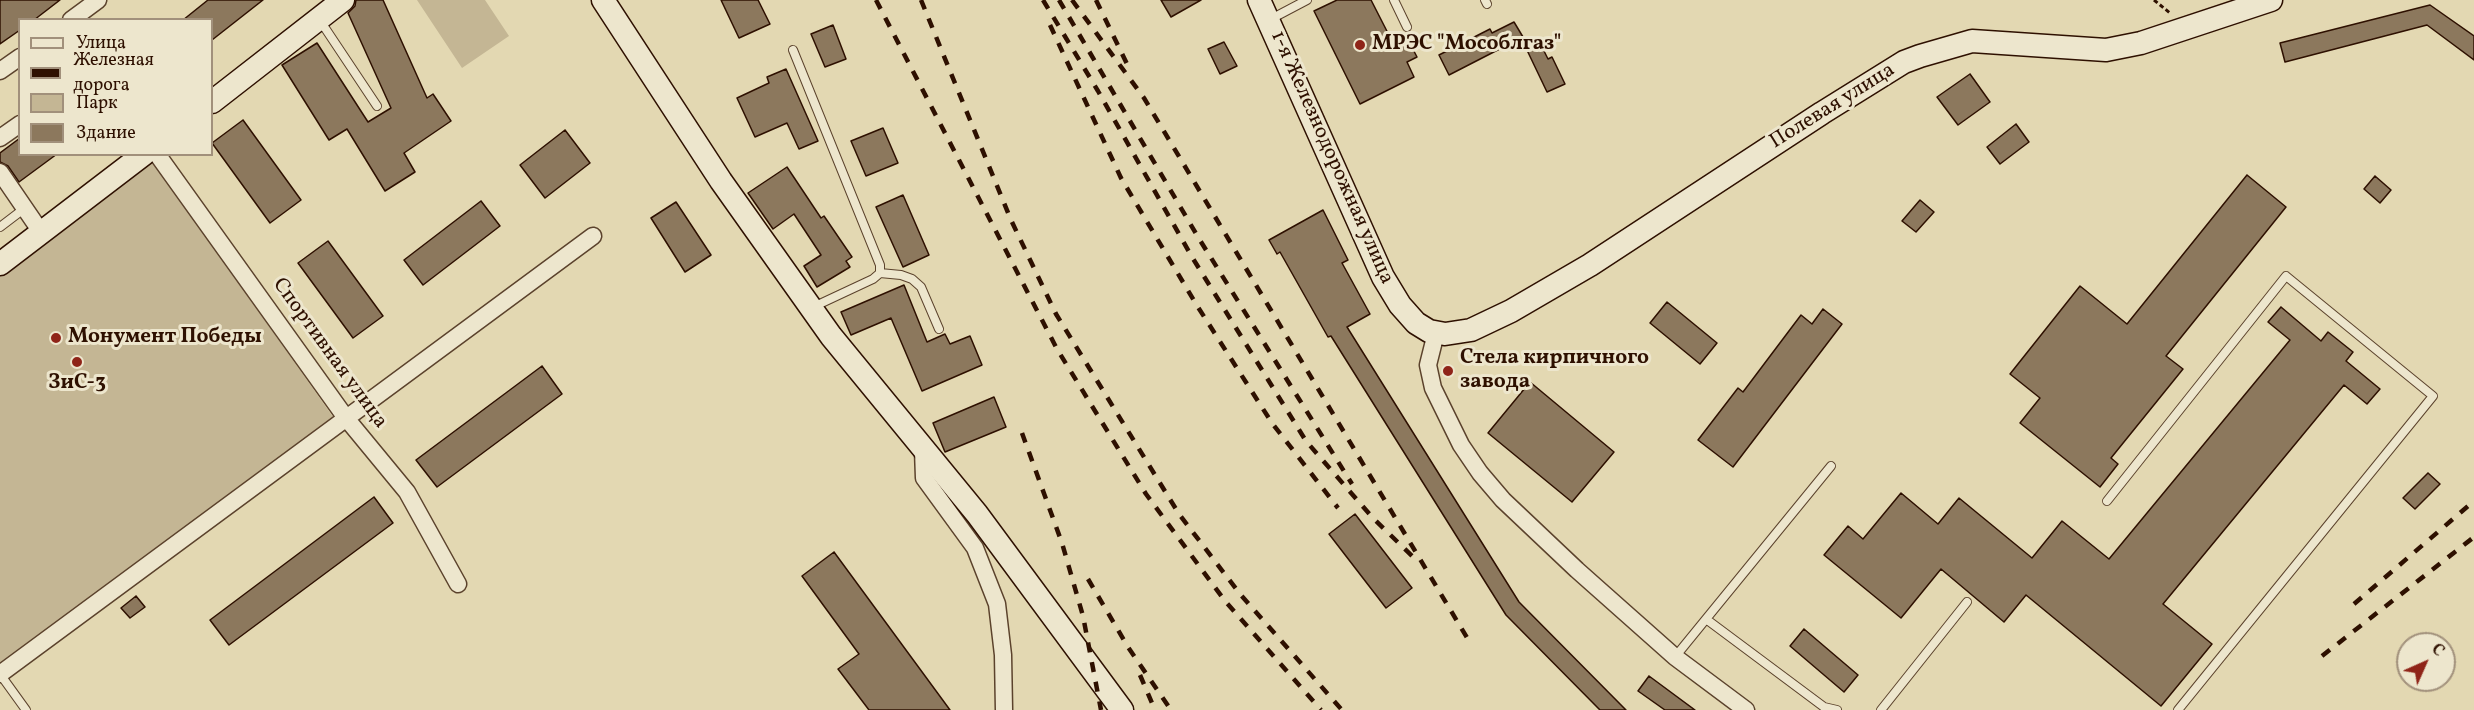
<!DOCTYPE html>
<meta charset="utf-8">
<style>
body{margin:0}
#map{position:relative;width:2474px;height:710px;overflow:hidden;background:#e3d8b2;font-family:Vollkorn,serif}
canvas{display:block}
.legend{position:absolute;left:18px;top:18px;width:195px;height:138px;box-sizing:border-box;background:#ede6cd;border:2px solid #a1907b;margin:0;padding:8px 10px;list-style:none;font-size:18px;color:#2e1000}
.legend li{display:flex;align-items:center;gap:12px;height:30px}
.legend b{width:30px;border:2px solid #a1907b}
.north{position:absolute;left:2396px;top:632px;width:60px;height:60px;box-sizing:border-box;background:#ede6cd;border:2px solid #a1907b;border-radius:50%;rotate:45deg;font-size:16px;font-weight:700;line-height:24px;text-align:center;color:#2e1000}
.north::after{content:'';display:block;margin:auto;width:21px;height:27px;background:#8f2418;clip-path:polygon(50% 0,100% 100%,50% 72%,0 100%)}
</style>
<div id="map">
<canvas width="2474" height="710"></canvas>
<ul class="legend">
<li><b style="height:8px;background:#ede6cd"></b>Улица</li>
<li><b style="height:8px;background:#2e1000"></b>Железная дорога</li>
<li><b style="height:16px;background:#c4b694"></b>Парк</li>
<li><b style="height:16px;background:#8c785d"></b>Здание</li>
</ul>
<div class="north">С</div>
</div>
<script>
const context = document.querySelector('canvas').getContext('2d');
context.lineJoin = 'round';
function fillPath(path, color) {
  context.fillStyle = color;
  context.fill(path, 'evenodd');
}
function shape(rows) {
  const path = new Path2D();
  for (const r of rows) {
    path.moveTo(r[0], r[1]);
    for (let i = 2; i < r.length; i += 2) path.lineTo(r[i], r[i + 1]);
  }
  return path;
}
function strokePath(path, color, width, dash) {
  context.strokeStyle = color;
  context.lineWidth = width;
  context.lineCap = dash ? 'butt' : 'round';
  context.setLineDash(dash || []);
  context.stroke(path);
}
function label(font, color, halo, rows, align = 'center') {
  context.font = font + ' Vollkorn,serif';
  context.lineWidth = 6;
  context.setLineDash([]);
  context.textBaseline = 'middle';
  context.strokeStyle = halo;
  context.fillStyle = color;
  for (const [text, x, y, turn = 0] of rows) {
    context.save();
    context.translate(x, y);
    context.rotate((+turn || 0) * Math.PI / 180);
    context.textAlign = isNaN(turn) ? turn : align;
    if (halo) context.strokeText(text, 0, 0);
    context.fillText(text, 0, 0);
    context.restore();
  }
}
const green = shape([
 [417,0,485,0,509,36,462,68],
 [151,159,333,417,0,664,0,271]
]);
const building = shape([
 [0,0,60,0,34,20,20,20,20,30,0,44,0,0],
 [208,0,263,0,212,40,212,20,183,20,208,0],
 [356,0,383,0,427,98,433,94,451,121,404,153,415,172,385,191,347,129,329,140,282,65,317,43,368,122,391,108,348,13,355,6,356,0],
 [721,0,758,0,770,24,739,38,721,0],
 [1161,0,1201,0,1171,17,1161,0],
 [1337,0,1371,0,1393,43,1406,36,1417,57,1407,62,1414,77,1360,104,1314,11,1337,0],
 [2430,5,2474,36,2474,60,2427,25,2285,62,2280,43,2430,5],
 [1514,22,1523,37,1449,75,1439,55,1490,29,1492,33,1514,22],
 [833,25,846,59,825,67,811,34,833,25],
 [1538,39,1548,59,1552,57,1565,84,1547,92,1525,46,1538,39],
 [1224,42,1237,66,1220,74,1208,49,1224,42],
 [786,69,818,141,799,149,787,123,755,137,737,98,769,83,767,77,786,69],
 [1970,74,1990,102,1958,125,1937,97,1970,74],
 [243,120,301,200,270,223,212,143,243,120],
 [2016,124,2029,142,2000,164,1987,147,2016,124],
 [883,128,898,163,866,176,851,141,883,128],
 [565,130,590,163,545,198,520,165,565,130],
 [20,138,20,154,57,154,19,182,8,166,0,162,0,153,20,138],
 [787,167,821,218,824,216,852,257,846,261,850,267,817,287,804,266,821,255,794,214,773,229,748,193,787,167],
 [2247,175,2286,207,2166,356,2183,369,2111,458,2118,464,2100,487,2020,423,2040,398,2010,374,2080,286,2127,324,2247,175],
 [2375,176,2391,190,2380,203,2364,189,2375,176],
 [903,195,929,255,903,267,876,207,903,195],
 [1920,200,1934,212,1916,232,1902,221,1920,200],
 [481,201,500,226,423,285,404,260,481,201],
 [676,202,711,255,685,272,651,218,676,202],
 [1323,210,1348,260,1342,263,1370,314,1347,327,1519,602,1626,710,1600,710,1506,615,1331,336,1328,337,1280,252,1277,254,1269,240,1323,210],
 [328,241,383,316,353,338,298,263,328,241],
 [904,285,927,342,945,334,950,344,970,336,982,365,922,391,891,318,851,335,841,312,904,285],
 [1667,302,1717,343,1700,364,1650,323,1667,302],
 [2281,307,2321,341,2328,332,2353,352,2346,361,2380,389,2367,404,2344,385,2163,604,2212,644,2161,706,2026,595,2004,622,1941,569,1901,618,1824,555,1848,526,1863,539,1901,493,1938,524,1959,498,2032,558,2062,521,2109,559,2290,340,2268,322,2281,307],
 [1823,309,1842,324,1733,467,1698,440,1738,388,1743,392,1801,315,1812,324,1823,309],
 [542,366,562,394,437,487,416,460,542,366],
 [1530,382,1614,452,1572,502,1488,433,1530,382],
 [994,397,1006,427,945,452,933,423,994,397],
 [2428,473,2440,484,2415,509,2403,498,2428,473],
 [374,497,393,523,229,645,210,620,374,497],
 [1355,514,1412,588,1386,608,1329,534,1355,514],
 [834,552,950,710,869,710,838,669,859,654,802,576,834,552],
 [136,596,145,607,130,618,121,608,136,596],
 [1804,629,1858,675,1844,692,1790,646,1804,629],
 [1649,676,1695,710,1665,710,1638,691,1649,676]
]);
const path = shape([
 [2154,0,2170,13]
]);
const lane = shape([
 [1394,0,1407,27],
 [1485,0,1487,4],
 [319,19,377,106],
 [1269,20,1307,0],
 [793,50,880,265,880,273,873,279,811,308],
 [0,227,25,208],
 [880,273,901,275,912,279,921,287,939,329],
 [2107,501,2286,276,2433,396,2178,710],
 [1706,619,1831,466],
 [1675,657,1706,619,1824,707,1837,710],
 [0,674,26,710],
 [1881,710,1967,602]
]);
const street = shape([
 [71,20,98,0],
 [0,71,20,57],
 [0,138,20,124],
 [157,154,346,418,407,492,458,584],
 [0,172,41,232],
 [1436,333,1428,365,1433,388,1461,445,1480,473,1503,500,1577,570,1675,657,1746,710],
 [923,450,924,478,975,548,997,604,1003,655,1004,710],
 [0,674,593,236]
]);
const secondary = shape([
 [603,0,721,181,831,336,977,514,1122,710],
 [1259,0,1383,277,1400,305,1416,323,1429,331,1445,334,1471,330,1511,311,1590,265,1822,113,1904,62,1920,56,1972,41,2106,50,2141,43,2271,0],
 [212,102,343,0],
 [0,264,144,154]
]);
const rail = shape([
 [876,0,1057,349,1146,494,1225,601,1321,710],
 [921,0,1011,220,1056,314,1179,514,1240,594,1342,710],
 [1043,0,1098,91,1192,257,1306,441,1372,517,1413,557],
 [1059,0,1198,237,1352,484],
 [1072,0,1144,98,1469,641],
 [1096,0,1128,66],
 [1050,25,1121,178,1196,304,1272,423,1338,508],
 [1022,433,1062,543,1083,616,1101,710],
 [1088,579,1128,647,1171,710],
 [2354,604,2474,501],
 [2322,656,2474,537],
 [1140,675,1155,710]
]);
const markers = [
 [1360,45,6,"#8f2418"],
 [56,338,6,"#8f2418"],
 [77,362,6,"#8f2418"],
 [1448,371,6,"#8f2418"]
];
const poiNames = [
 ["МРЭС \"Мособлгаз\"",1372,45],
 ["Монумент Победы",68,338],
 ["Стела кирпичного",1460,359],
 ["завода",1460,383],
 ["ЗиС-3",77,384,"center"]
];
const streetNames = [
 ["Полевая улица",1833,107,-32],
 ["1-я Железнодорожная улица",1331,158,66],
 ["Спортивная улица",329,354,54]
];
fillPath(green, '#c4b694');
fillPath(building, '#8c785d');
strokePath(building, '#2e1000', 1.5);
strokePath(lane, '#5b422c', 10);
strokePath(street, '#5b422c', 19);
strokePath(secondary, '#2e1000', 25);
strokePath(path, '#2e1000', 3, [4.5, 3]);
strokePath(lane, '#ede6cd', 8);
strokePath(street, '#ede6cd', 16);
strokePath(secondary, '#ede6cd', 22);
strokePath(rail, '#2e1000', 4.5, [10, 10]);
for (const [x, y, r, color] of markers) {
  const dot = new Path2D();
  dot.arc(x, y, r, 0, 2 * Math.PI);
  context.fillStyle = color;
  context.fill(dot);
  strokePath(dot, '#ede6cd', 2);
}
label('bold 21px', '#2e1000', '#ede6cd', poiNames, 'left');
label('21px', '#2e1000', '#ede6cd', streetNames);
</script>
